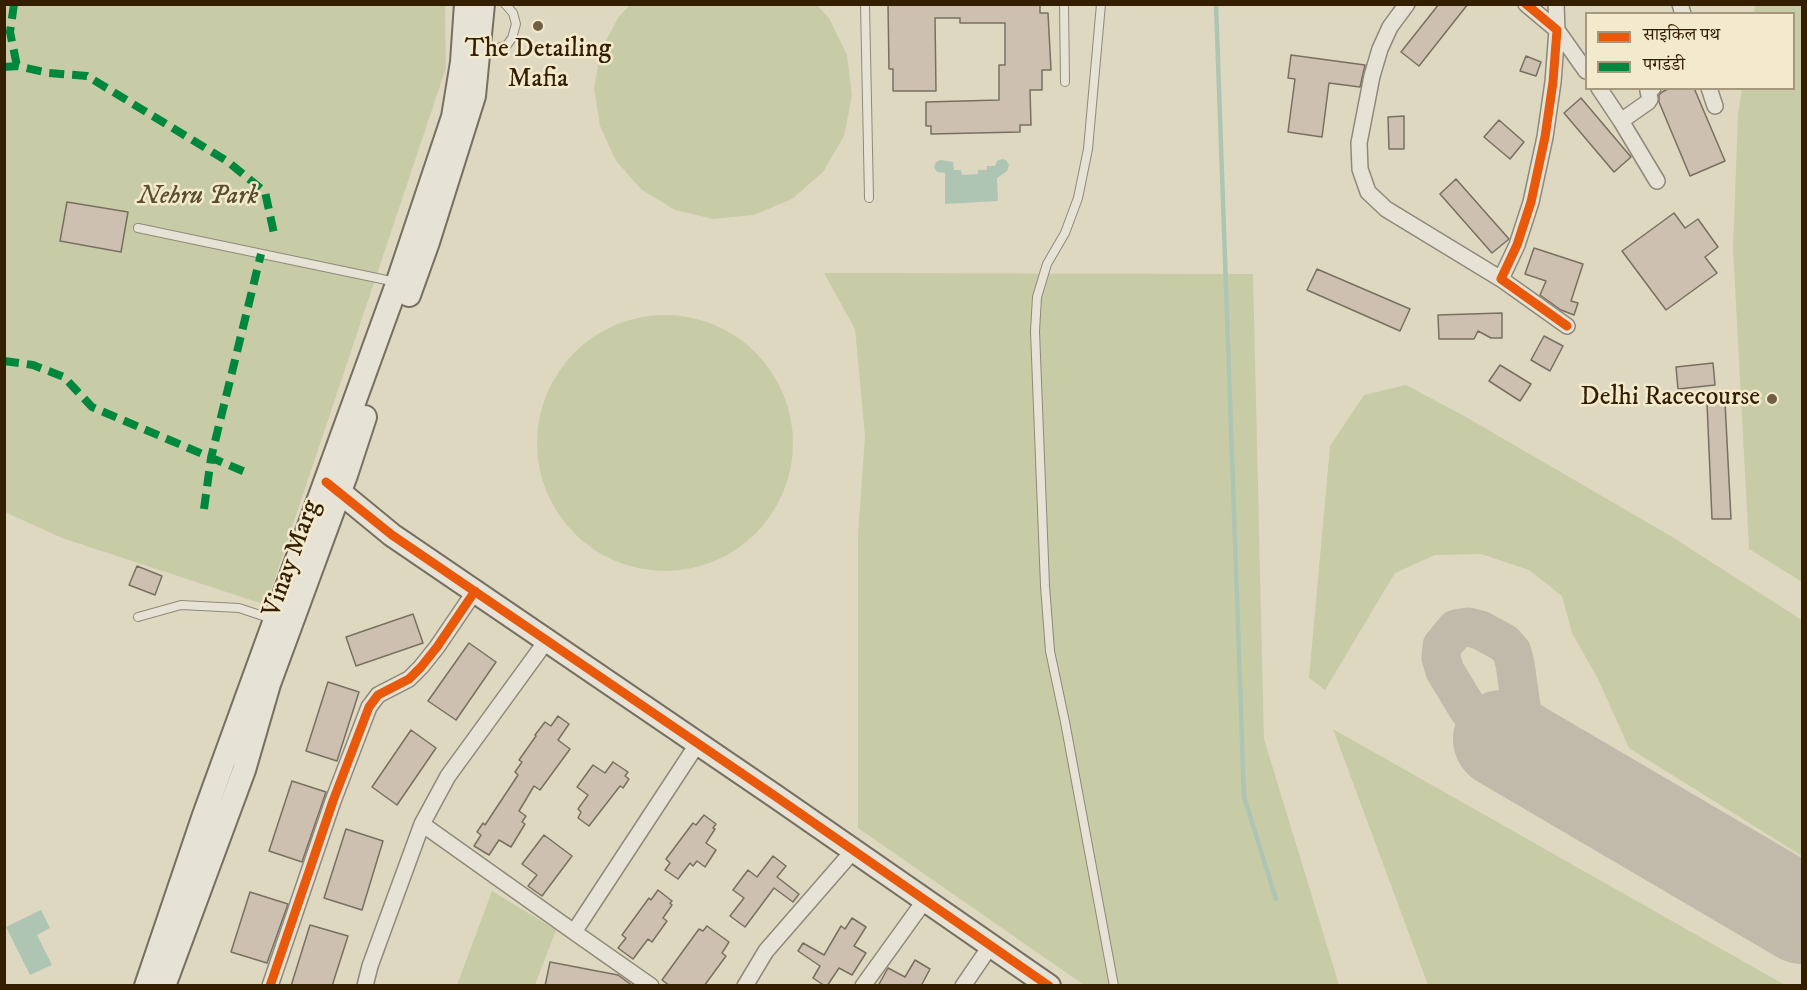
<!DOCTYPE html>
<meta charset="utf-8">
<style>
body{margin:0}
#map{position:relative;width:1807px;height:990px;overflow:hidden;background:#dfd8c1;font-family:"IM FELL DW Pica","Noto Serif Devanagari",serif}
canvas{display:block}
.frame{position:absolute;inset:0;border:6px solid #331e00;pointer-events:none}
.legend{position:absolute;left:1585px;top:12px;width:210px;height:78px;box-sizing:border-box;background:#f3eace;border:2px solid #a6987c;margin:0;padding:8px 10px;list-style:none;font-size:18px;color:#331e00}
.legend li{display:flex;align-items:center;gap:12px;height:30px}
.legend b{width:30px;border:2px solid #a6987c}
</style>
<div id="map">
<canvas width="1807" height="990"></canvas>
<div class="frame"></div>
<ul class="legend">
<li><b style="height:8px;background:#e8590c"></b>साइकिल पथ</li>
<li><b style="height:8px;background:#00873e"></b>पगडंडी</li>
</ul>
</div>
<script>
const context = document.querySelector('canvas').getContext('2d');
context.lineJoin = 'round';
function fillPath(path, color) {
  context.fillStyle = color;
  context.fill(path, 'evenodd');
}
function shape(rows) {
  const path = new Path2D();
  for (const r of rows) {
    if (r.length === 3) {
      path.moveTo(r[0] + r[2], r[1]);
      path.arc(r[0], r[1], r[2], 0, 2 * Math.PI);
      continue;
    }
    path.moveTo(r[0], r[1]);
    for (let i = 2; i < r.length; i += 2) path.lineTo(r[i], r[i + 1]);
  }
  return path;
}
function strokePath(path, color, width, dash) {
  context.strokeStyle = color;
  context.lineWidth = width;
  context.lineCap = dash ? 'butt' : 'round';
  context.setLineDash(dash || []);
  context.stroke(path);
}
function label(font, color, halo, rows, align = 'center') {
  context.font = font + ' "IM FELL DW Pica",serif';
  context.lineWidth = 5;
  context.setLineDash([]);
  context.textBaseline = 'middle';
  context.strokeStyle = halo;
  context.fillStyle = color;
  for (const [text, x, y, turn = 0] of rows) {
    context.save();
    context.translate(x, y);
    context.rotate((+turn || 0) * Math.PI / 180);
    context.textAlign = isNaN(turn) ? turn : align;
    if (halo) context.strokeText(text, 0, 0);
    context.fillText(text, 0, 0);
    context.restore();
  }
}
const green = shape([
 [5,5,445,5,446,68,266,605,62,538,5,512],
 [817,5,829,18,847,55,852,96,844,136,823,172,792,199,754,215,713,219,675,210,642,190,616,161,600,126,594,88,601,50,619,16,630,5],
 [1755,5,1802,5,1802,582,1749,549,1733,249,1738,113,1742,89,1794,88,1794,14,1754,13],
 [824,273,1253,274,1264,739,1339,985,1084,985,858,828,858,535,865,436,855,329],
 [665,443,128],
 [1406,385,1466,417,1669,535,1802,620,1802,856,1629,748,1598,679,1572,633,1562,596,1529,570,1481,554,1435,555,1395,573,1325,690,1309,678,1330,446,1364,395],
 [1333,729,1785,985,1428,985],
 [492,891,556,930,535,985,457,985]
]);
const water = shape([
 [1002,159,1006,160,1009,165,1007,171,997,178,998,201,945,204,945,173,937,172,934,167,936,162,941,160,953,162,954,170,961,170,962,175,978,174,978,170,987,170,987,166,995,166,997,161],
 [41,910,50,928,37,935,52,965,30,975,6,927]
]);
const stream = shape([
 [1216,4,1244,797,1276,899]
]);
const taxiway = shape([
 [1502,739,1468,709,1445,671,1441,658,1442,646,1456,629,1468,627,1480,630,1504,643,1512,652,1515,664,1523,720,1544,764]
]);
const runway = shape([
 [1502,739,1802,915]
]);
const building = shape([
 [888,4,1040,4,1040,13,1048,13,1051,70,1042,70,1042,90,1030,90,1031,125,1020,125,1020,132,931,134,931,126,926,126,926,102,999,100,999,65,1005,65,1005,23,960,23,960,18,935,18,936,91,893,91,893,69,889,69,888,4],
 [1439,4,1468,4,1419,66,1401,52,1439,4],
 [1291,55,1365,65,1360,87,1329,83,1322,137,1288,132,1295,79,1288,78,1291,55],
 [1526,56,1541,62,1536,76,1520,71,1526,56],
 [1670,88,1694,88,1725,161,1690,176,1659,102,1659,95,1662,92,1670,88],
 [1581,98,1631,157,1614,172,1564,113,1581,98],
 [1404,116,1404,149,1389,149,1388,117,1404,116],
 [1499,120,1524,142,1510,159,1484,137,1499,120],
 [1456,179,1509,239,1492,253,1440,194,1456,179],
 [67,202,128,212,121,252,60,241,67,202],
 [1674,213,1685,228,1698,219,1718,247,1705,257,1717,273,1666,310,1622,251,1674,213],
 [1534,248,1583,264,1571,301,1578,303,1574,315,1561,310,1540,295,1546,281,1525,274,1534,248],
 [1317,269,1410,309,1400,331,1307,290,1317,269],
 [1502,313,1502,338,1491,338,1478,331,1474,339,1439,339,1438,315,1502,313],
 [1544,336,1563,346,1550,371,1531,360,1544,336],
 [1713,363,1715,385,1678,389,1676,367,1713,363],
 [1500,365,1531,384,1520,401,1489,381,1500,365],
 [1725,402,1731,519,1712,519,1707,403,1725,402],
 [137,566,162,576,155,595,129,585,137,566],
 [413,614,423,643,356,666,346,637,413,614],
 [469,643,496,662,456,720,428,701,469,643],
 [328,682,359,692,337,761,306,751,328,682],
 [558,716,569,724,558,740,570,749,540,790,534,786,519,811,526,816,522,822,525,824,511,847,499,840,489,855,474,846,481,835,477,832,483,823,485,825,518,775,515,772,522,762,519,760,536,736,535,735,545,722,551,726,558,716],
 [411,730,436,748,397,805,372,787,411,730],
 [613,762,628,772,625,776,629,779,623,788,620,786,589,826,578,818,581,812,578,809,588,795,577,787,593,765,605,773,613,762],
 [292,781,326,792,302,862,269,851,292,781],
 [704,815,716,824,713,828,715,829,706,843,716,850,705,867,697,861,693,866,690,863,678,879,665,870,670,863,666,859,693,823,696,825,704,815],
 [346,829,383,841,362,910,324,898,346,829],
 [544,835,572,856,542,896,528,886,537,875,522,864,544,835],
 [773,856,786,866,777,877,799,894,793,902,774,888,745,927,730,916,744,898,733,890,748,870,757,877,773,856],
 [658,890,672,901,670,903,672,905,663,918,667,921,652,942,648,939,633,959,618,948,626,938,622,935,649,898,651,900,658,890],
 [250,892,288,904,267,963,231,952,250,892],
 [852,918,866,927,854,946,866,953,852,975,839,968,827,986,825,986,813,978,820,966,798,951,803,943,824,955,841,926,845,929,852,918],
 [310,925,348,936,332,986,291,986,310,925],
 [707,926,729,942,722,953,726,956,704,986,670,986,662,980,699,929,703,931,707,926],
 [915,960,930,969,921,986,878,986,888,968,905,977,915,960],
 [550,962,618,975,633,986,545,986,550,962]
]);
const lane = shape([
 [865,4,869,198],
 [1064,4,1065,82],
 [1101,4,1088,149,1078,198,1065,233,1047,264,1037,297,1035,331,1045,586,1050,651,1065,722,1114,986],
 [481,54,507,45,512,38,516,24,513,13,505,4],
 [138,228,396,282],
 [138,617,181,605,239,608,272,619]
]);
const street = shape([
 [1407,4,1390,27,1380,49,1372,76,1359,143,1360,169,1368,192,1386,209,1501,279],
 [1526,4,1557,30,1553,82,1545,137,1531,202,1517,245,1501,279,1567,326],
 [1556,4,1557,30,1586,71],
 [1680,4,1683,14],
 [1599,88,1621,121,1657,181],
 [1709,88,1715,106],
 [1621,121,1648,102,1650,99,1648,91,1653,88],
 [422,824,448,776,547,640],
 [574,932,698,743],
 [270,986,333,801,369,707,378,695,409,679,421,667,437,647,475,591],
 [365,986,370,966,422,824,574,932,651,986],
 [745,986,766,951,853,851],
 [863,986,925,900],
 [963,986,991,945]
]);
const secondary = shape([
 [409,295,428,242,474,96,483,4],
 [330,484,392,535,775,796,1049,986],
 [146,986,204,815,396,287,453,117,462,62,466,4],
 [164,986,244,770,269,684,346,475,365,417]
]);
const quiet = shape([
 [14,4,10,32,17,66],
 [4,67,17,66,49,73,87,76,227,161,265,192,275,238],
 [4,361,33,365,64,377,92,407,245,472],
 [204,509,211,458,261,254]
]);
const cycleway = shape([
 [1526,4,1557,30,1553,82,1545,137,1531,202,1517,245,1501,279,1567,326],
 [326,482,392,535,775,796,1049,986],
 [270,986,333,801,369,707,378,695,409,679,421,667,437,647,475,591]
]);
const markers = [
 [538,26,6,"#6f5f44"],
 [1772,399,6,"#6f5f44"]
];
const poiNames = [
 ["The Detailing",538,51],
 ["Mafia",538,81],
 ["Delhi Racecourse",1760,399,"right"]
];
const parkNames = [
 ["Nehru Park",198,198]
];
const streetNames = [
 ["Vinay Marg",293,559,-70]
];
fillPath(green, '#c7cca6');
fillPath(water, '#aec5b3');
strokePath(stream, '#aec5b3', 4.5);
strokePath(taxiway, '#c1baaa', 39);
strokePath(runway, '#c1baaa', 98);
fillPath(building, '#cec0b1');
strokePath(building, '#777060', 1.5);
strokePath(lane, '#908979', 10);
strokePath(street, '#908979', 18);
strokePath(secondary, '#777060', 26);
strokePath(lane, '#e6e2d6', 8);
strokePath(street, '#e6e2d6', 15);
strokePath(secondary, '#e6e2d6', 22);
strokePath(quiet, '#00873e', 8, [15, 8]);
strokePath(cycleway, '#e8590c', 9);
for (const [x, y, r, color] of markers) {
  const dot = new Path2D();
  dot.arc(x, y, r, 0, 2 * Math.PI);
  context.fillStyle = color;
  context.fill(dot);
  strokePath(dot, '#f3eace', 2);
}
label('26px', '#331e00', '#f3eace', poiNames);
label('italic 26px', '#5a4f2b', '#f3eace', parkNames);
label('26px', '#331e00', '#f3eace', streetNames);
</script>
